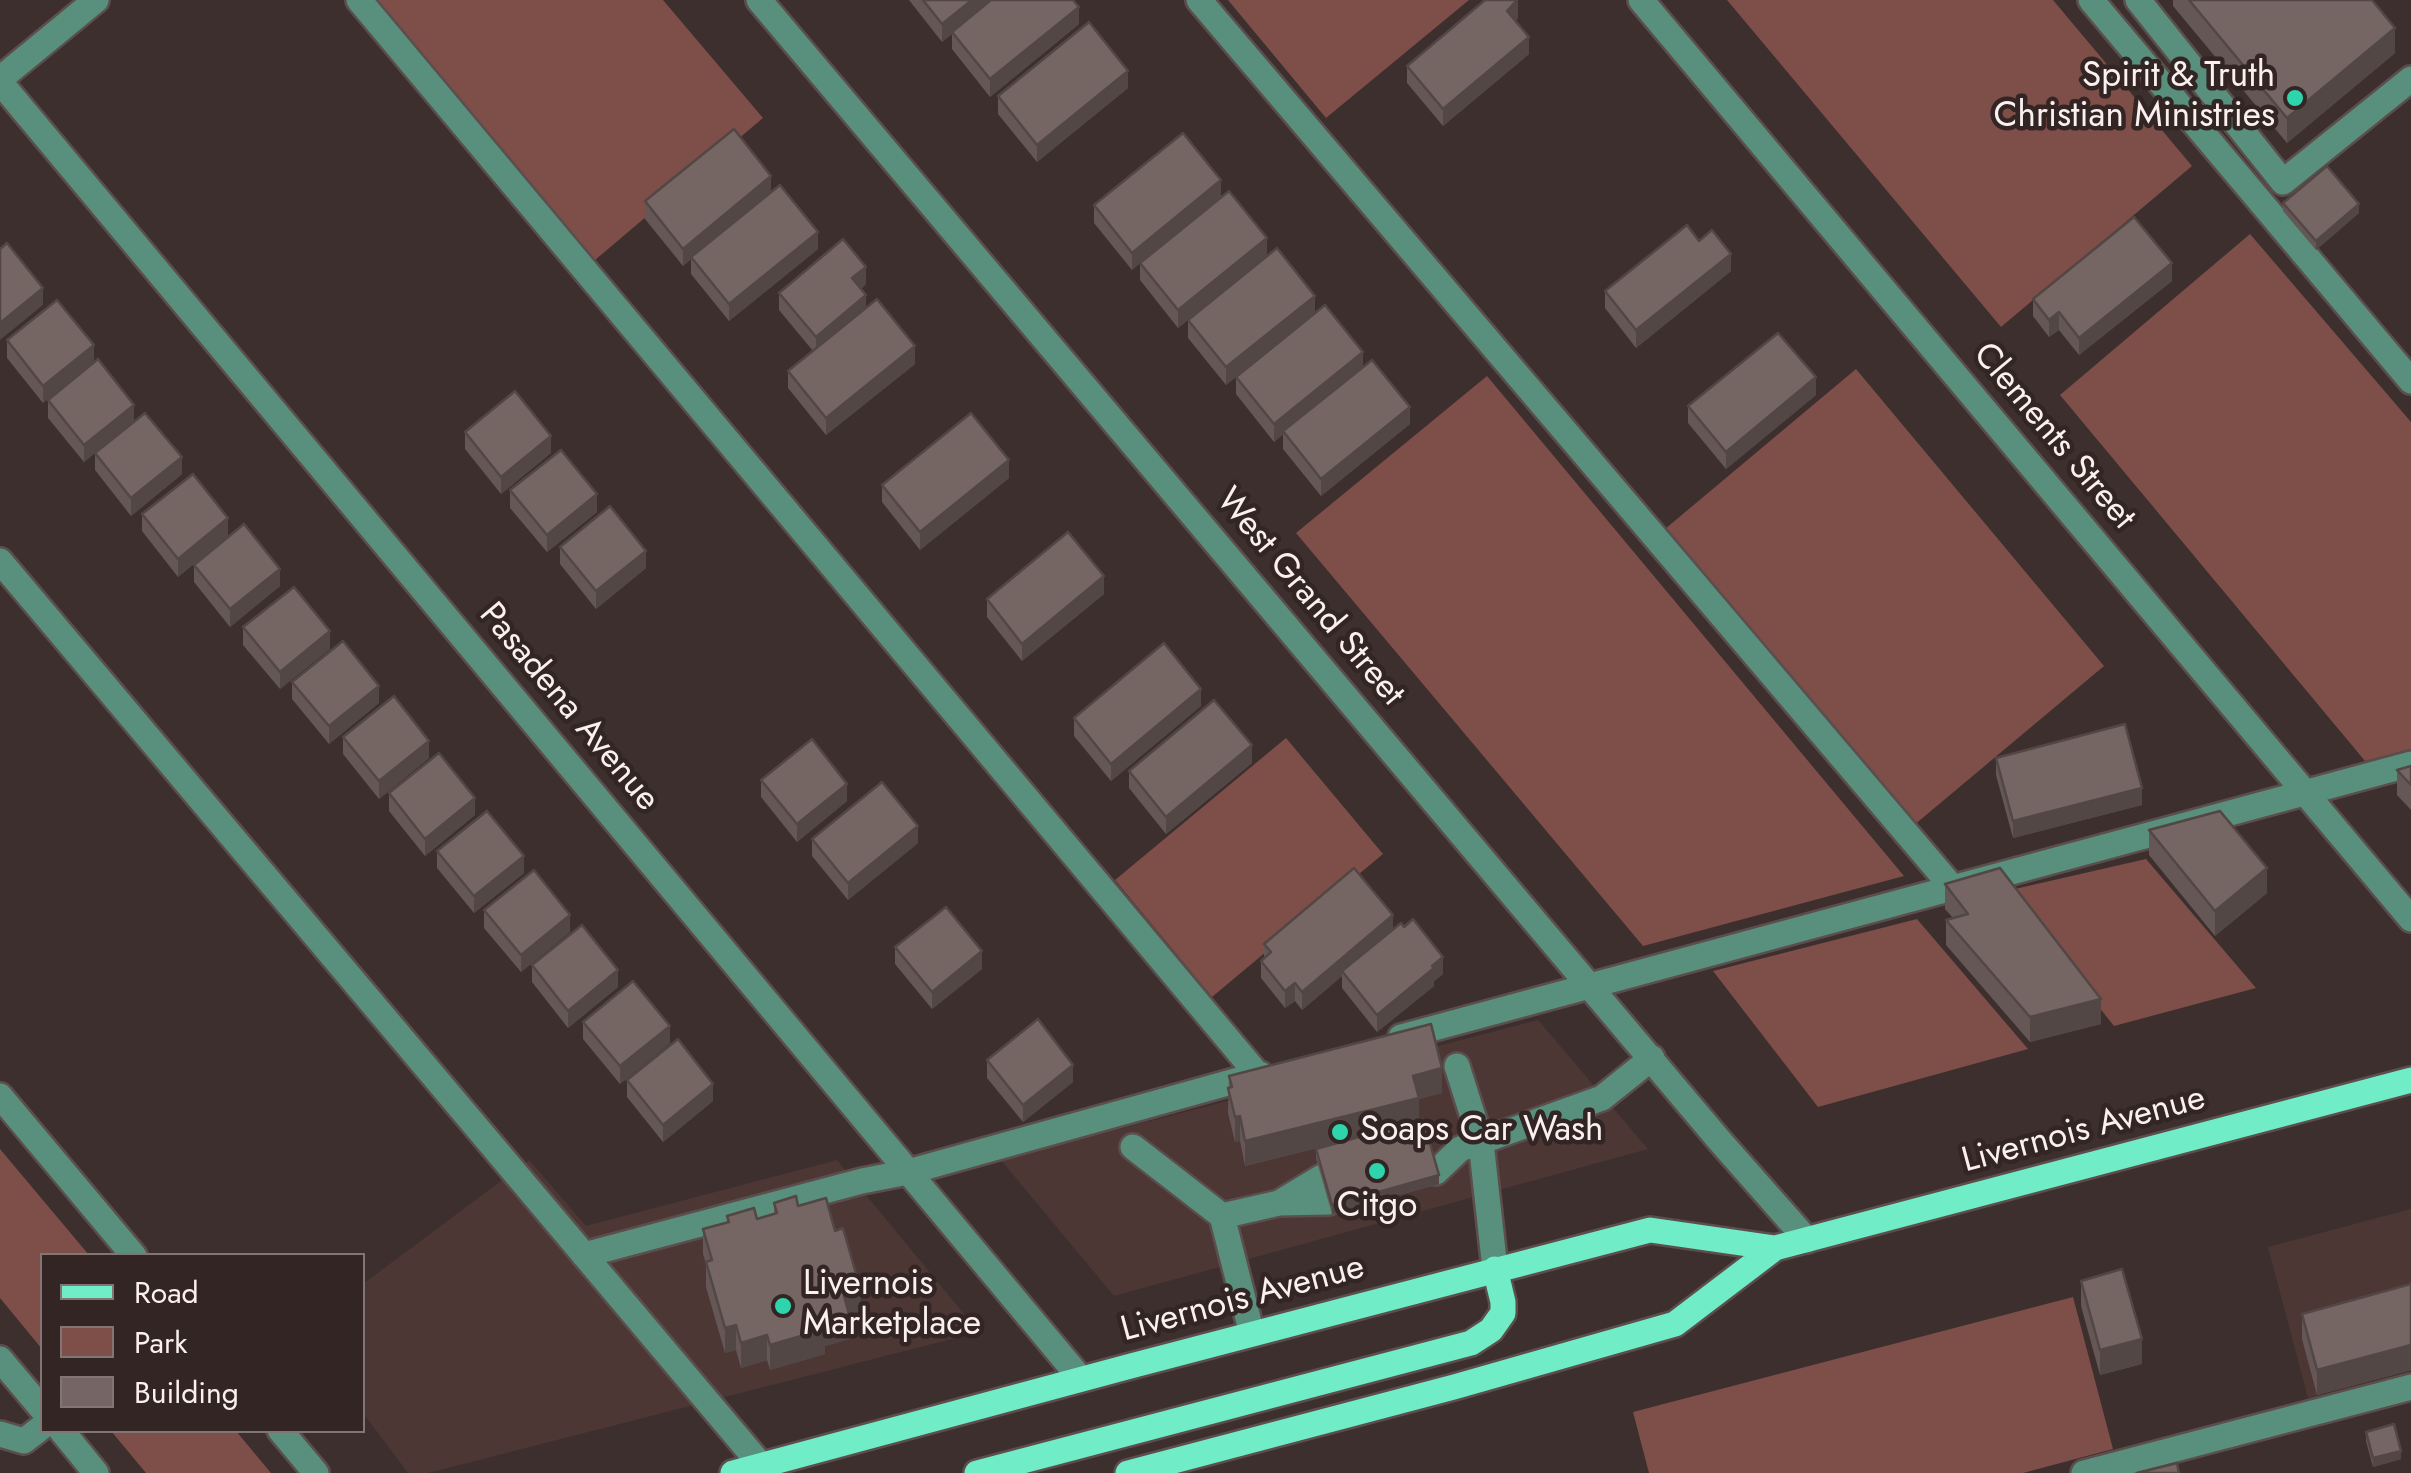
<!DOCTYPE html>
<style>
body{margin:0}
#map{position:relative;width:2411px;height:1473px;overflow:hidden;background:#3d2f2e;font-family:Jost,sans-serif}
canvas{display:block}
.legend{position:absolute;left:40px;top:1253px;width:325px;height:180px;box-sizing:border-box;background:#332524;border:2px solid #827675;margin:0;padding:12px 18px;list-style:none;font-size:30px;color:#f9f0ef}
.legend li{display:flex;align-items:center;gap:20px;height:50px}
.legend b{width:50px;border:2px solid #827675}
</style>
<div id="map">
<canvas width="2411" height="1473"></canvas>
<ul class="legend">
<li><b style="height:12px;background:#70ecc6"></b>Road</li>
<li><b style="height:28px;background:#7e4e49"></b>Park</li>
<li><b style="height:28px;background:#756563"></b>Building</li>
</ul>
</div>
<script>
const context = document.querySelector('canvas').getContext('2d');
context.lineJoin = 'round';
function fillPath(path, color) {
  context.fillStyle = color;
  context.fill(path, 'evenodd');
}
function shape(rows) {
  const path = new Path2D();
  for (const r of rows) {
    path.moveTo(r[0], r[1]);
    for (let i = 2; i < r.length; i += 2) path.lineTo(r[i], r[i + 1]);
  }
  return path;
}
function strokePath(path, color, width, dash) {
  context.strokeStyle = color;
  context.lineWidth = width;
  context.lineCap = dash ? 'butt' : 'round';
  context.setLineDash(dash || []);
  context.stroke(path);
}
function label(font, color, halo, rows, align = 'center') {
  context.font = font + ' Jost,sans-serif';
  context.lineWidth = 9;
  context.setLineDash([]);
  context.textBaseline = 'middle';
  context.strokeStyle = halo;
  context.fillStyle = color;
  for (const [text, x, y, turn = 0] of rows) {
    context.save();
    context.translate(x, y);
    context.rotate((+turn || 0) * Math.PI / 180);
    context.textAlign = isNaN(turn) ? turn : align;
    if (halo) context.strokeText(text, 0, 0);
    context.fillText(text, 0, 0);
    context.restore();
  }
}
const built = shape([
 [1538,1020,1648,1149,1114,1296,1001,1160],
 [529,1160,586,1226,837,1160,979,1332,428,1473,408,1473,363,1413,363,1284],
 [2411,1209,2411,1371,2308,1398,2268,1247]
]);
const green = shape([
 [375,0,663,0,763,118,595,260],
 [1228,0,1469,0,1326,118],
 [1727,0,2053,0,2192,166,2001,327],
 [2250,234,2411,422,2411,749,2365,761,2060,395],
 [1856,369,2104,666,1913,826,1665,529],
 [1487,376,1904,876,1643,946,1296,533],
 [1286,738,1383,854,1212,997,1115,880],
 [2146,859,2256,988,2114,1026,2006,891],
 [1917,919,2028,1049,1818,1107,1713,971],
 [0,1149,89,1255,42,1256,42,1349,0,1298],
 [2073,1297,2113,1449,2023,1473,1649,1473,1633,1412],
 [111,1431,236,1431,271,1473,146,1473]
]);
const minor = shape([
 [359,0,1258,1075],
 [759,0,1719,1140,1807,1240],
 [1199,0,1953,888],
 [1641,0,2411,919],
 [2091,0,2411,381],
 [2138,0,2283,182,2411,79],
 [0,79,96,0],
 [0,82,1081,1379],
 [0,561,761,1465],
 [1401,1037,2411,764],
 [1457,1066,1481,1142,1495,1269],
 [0,1096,134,1256],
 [1133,1147,1222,1216,1252,1334],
 [1436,1172,1460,1149,1602,1098,1652,1058],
 [1279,1203,1322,1177],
 [1222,1216,1279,1203,1328,1202],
 [584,1255,862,1181,908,1172,1260,1074],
 [0,1359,42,1409],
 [61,1430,96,1473],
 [280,1430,316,1473],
 [0,1434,24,1441,42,1427],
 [2084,1473,2411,1387]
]);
const major = shape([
 [733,1473,1127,1367,1650,1230,1775,1248],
 [977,1473,1471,1343,1491,1330,1503,1313,1503,1302,1495,1269],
 [1128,1473,1454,1387,1675,1324,1775,1248,2411,1080]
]);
const wall = shape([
 [909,0,1073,0,1079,24,990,97,952,49,952,34,942,42],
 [2173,0,2372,0,2395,53,2287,143,2173,6],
 [1518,18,1515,21,1529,54,1443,126,1407,83,1407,66],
 [1128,88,1037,162,998,114,998,96],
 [771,192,818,249,729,321,691,274,691,259,683,266,645,219,645,201],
 [1221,197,1267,256,1178,328,1140,280,1140,263,1132,270,1094,223,1094,205],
 [2283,203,2359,213,2316,250,2283,211],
 [1699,241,1731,271,1636,348,1605,308,1605,291],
 [2172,281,2079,355,2059,330,2049,337,2033,316,2033,299],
 [866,284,861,289,866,308,915,364,826,435,788,388,788,371,813,351,779,310,779,293],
 [1315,312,1410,424,1321,496,1283,449,1283,434,1274,442,1236,394,1236,377,1226,385,1188,338,1188,320],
 [7,340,94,362,43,403,7,358],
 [1816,395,1726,469,1688,423,1688,406],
 [48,400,134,422,182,474,131,516,95,470,95,453,84,462,48,418],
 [465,432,551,453,501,494,465,449],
 [1009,478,920,550,882,502,882,485],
 [510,490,597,512,547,552,510,508],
 [142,514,228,536,178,577,142,531],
 [560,547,646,568,596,609,560,564],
 [194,565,280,586,230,627,194,582],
 [1104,594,1022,661,987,617,987,599],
 [243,627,330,649,280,689,243,645],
 [292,682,379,703,329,744,292,699],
 [1201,706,1111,781,1074,736,1074,718],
 [343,737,429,758,379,799,343,754],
 [1996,758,2142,805,2013,838,1996,775],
 [1252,763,1166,834,1129,788,1129,771],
 [2411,766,2411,810,2397,795,2397,770],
 [761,780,847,801,797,842,761,797],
 [389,793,475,815,425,856,389,811],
 [2149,830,2267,893,2215,936,2149,855],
 [812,839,918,843,848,900,812,856],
 [437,851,524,873,474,913,437,868],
 [1945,884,2101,1024,2030,1042,1946,945,1946,920,1953,918,1945,909],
 [484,910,570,932,521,972,484,928],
 [1393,929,1443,974,1434,981,1434,986,1377,1032,1342,988,1342,976,1302,1010,1295,1001,1285,1008,1261,978,1261,961,1264,958,1264,944],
 [895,947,982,969,932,1009,895,964],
 [532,965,618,987,568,1028,532,982],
 [583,1022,670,1043,620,1084,583,1039],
 [987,1060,1073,1082,1023,1122,987,1078],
 [1229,1076,1442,1093,1419,1099,1419,1120,1439,1184,1332,1214,1316,1158,1316,1149,1325,1146,1245,1166,1240,1141,1235,1142,1228,1113],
 [627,1080,713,1101,663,1142,627,1097],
 [774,1203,798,1206,861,1316,849,1319,849,1339,825,1346,825,1354,770,1370,767,1360,741,1368,736,1350,725,1353,706,1287,706,1264,703,1254,703,1229,727,1222,727,1216,757,1219,774,1214],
 [2081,1281,2142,1364,2100,1375,2081,1306],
 [2411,1284,2411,1370,2317,1395,2302,1339,2302,1314],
 [2366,1432,2401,1459,2373,1467,2366,1441]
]);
const shadedWall = shape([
 [972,0,994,0,942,42,942,24],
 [1518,1,1518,18,1507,28,1507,11],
 [1079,7,1079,24,990,97,990,79],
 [2395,28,2395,53,2287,143,2287,118],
 [1529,37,1529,54,1443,126,1443,109],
 [1128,71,1128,88,1037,162,1037,145],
 [771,176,771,194,683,266,683,249],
 [1221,180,1221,197,1132,270,1132,253],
 [2359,204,2359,213,2316,250,2316,241],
 [818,232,818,249,729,321,729,304],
 [1267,238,1267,256,1178,328,1178,310],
 [1731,254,1731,271,1636,348,1636,330],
 [2172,263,2172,281,2079,355,2079,338],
 [866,267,866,284,852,296,852,278],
 [43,288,43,305,0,340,0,323],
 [866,295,866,312,816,355,816,337],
 [1315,296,1315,313,1226,385,1226,367],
 [2059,312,2059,330,2049,337,2049,320],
 [94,345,94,362,43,403,43,386],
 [915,346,915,364,826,435,826,418],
 [1363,352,1363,370,1274,442,1274,424],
 [1816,377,1816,395,1726,469,1726,452],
 [134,405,134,422,84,462,84,445],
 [1410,407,1410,424,1321,496,1321,479],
 [551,436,551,453,501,494,501,477],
 [182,457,182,474,131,516,131,498],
 [1009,460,1009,478,920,550,920,532],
 [597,494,597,512,547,552,547,535],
 [228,518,228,536,178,577,178,559],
 [646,551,646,568,596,609,596,591],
 [280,569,280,586,230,627,230,609],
 [1104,576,1104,594,1022,661,1022,644],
 [330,631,330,649,280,689,280,672],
 [379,686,379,703,329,744,329,726],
 [1201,689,1201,706,1111,781,1111,764],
 [429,741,429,758,379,799,379,781],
 [1252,745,1252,763,1166,834,1166,817],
 [847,784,847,801,797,842,797,824],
 [2142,788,2142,805,2013,838,2013,821],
 [475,798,475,815,425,856,425,839],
 [918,826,918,843,848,900,848,883],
 [524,856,524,873,474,913,474,896],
 [2267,868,2267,893,2215,936,2215,911],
 [570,915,570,932,521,972,521,955],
 [1393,915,1393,933,1342,971,1342,976,1302,1010,1302,992],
 [982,951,982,969,932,1009,932,992],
 [1443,957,1443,974,1434,981,1434,986,1377,1032,1377,1015],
 [618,970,618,987,568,1028,568,1011],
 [1295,983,1295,1001,1285,1008,1285,991],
 [2101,999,2101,1024,2030,1042,2030,1017],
 [670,1026,670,1043,620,1084,620,1066],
 [1073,1065,1073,1082,1023,1122,1023,1105],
 [1442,1068,1442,1093,1419,1099,1419,1123,1245,1166,1245,1141,1413,1076],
 [713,1084,713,1101,663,1142,663,1125],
 [1240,1116,1240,1141,1235,1142,1235,1117],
 [1439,1175,1439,1184,1332,1214,1332,1205],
 [861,1291,861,1316,849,1319,849,1339,825,1346,825,1354,770,1370,770,1345,822,1322,844,1296],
 [736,1325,736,1350,725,1353,725,1328],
 [767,1335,767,1360,741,1368,741,1343],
 [2142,1339,2142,1364,2100,1375,2100,1350],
 [2411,1345,2411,1370,2317,1395,2317,1370],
 [2401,1451,2401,1459,2373,1467,2373,1458]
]);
const building = shape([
 [923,0,972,0,942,24,923,0],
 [991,0,1073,0,1079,7,990,79,952,32,991,0],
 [1485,0,1517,0,1507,11,1529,37,1443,109,1407,66,1485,0],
 [2189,0,2372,0,2395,28,2287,118,2189,0],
 [1089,22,1128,71,1037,145,998,96,1089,22],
 [734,129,771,176,683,249,645,201,734,129],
 [1183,133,1221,180,1132,253,1094,205,1183,133],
 [2327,166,2359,204,2316,241,2283,203,2327,166],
 [780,185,818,232,729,304,691,257,780,185],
 [1229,191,1267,238,1178,310,1140,263,1229,191],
 [2134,217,2172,263,2079,338,2059,312,2049,320,2033,299,2134,217],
 [1687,225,1699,241,1712,230,1731,254,1636,330,1605,291,1687,225],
 [843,239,866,267,852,278,866,295,816,337,779,293,843,239],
 [7,243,43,288,0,323,0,249,7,243],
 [1277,248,1315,296,1226,367,1188,320,1277,248],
 [877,299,915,346,826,418,788,371,877,299],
 [57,300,94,345,43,386,7,340,57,300],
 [1325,305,1363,352,1274,424,1236,377,1325,305],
 [1778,333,1816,377,1726,452,1688,406,1778,333],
 [98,359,134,405,84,445,48,400,98,359],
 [1372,360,1410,407,1321,479,1283,431,1372,360],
 [515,391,551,436,501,477,465,432,515,391],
 [145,413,182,457,131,498,95,453,145,413],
 [971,413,1009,460,920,532,882,485,971,413],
 [561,450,597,494,547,535,510,490,561,450],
 [193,474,228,518,178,559,142,514,193,474],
 [610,506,646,551,596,591,560,547,610,506],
 [244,524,280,569,230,609,194,565,244,524],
 [1068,532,1104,576,1022,644,987,599,1068,532],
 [294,587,330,631,280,672,243,627,294,587],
 [343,641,379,686,329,726,292,682,343,641],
 [1164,643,1201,689,1111,764,1074,718,1164,643],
 [394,696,429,741,379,781,343,737,394,696],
 [1214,700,1252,745,1166,817,1129,771,1214,700],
 [2125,724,2142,788,2013,821,1996,758,2125,724],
 [812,739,847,784,797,824,761,780,812,739],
 [439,753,475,798,425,839,389,793,439,753],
 [2411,766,2411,785,2397,770,2411,766],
 [882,782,918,826,848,883,812,839,882,782],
 [487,811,524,856,474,896,437,851,487,811],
 [2220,811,2267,868,2215,911,2149,830,2220,811],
 [1354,868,1393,915,1302,992,1295,983,1285,991,1261,961,1271,952,1264,944,1354,868],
 [2000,868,2101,999,2030,1017,1946,920,1968,914,1945,884,2000,868],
 [534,870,570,915,521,955,484,910,534,870],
 [946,907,982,951,932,992,895,947,946,907],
 [1413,919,1443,957,1432,966,1434,968,1377,1015,1342,971,1401,923,1404,927,1413,919],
 [582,925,618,970,568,1011,532,965,582,925],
 [633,981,670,1026,620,1066,583,1022,633,981],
 [1038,1019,1073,1065,1023,1105,987,1060,1038,1019],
 [1431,1024,1442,1068,1413,1076,1419,1098,1245,1141,1240,1116,1235,1117,1228,1088,1232,1087,1229,1076,1431,1024],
 [678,1039,713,1084,663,1125,627,1080,678,1039],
 [1423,1119,1439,1175,1332,1205,1316,1149,1423,1119],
 [796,1196,798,1206,826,1198,835,1231,843,1228,861,1291,844,1296,849,1314,822,1322,825,1329,770,1345,767,1335,741,1343,736,1325,725,1328,706,1262,712,1260,703,1229,729,1222,727,1216,754,1208,757,1219,777,1213,774,1203,796,1196],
 [2122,1269,2142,1339,2100,1350,2081,1281,2122,1269],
 [2411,1284,2411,1345,2317,1370,2302,1314,2411,1284],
 [2394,1424,2401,1451,2373,1458,2366,1432,2394,1424],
 [2177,1463,2179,1473,2137,1473,2177,1463]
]);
const markers = [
 [2295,98,10,"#2ed4ab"],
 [1340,1132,10,"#2ed4ab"],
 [1377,1171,10,"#2ed4ab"],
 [783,1306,10,"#2ed4ab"]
];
const poiNames = [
 ["Spirit & Truth",2275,78,"right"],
 ["Christian Ministries",2275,118,"right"],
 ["Soaps Car Wash",1360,1132],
 ["Citgo",1377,1208,"center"],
 ["Livernois",803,1286],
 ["Marketplace",803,1326]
];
const streetNames = [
 ["Clements Street",2053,437,50],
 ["West Grand Street",1309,598,50],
 ["Pasadena Avenue",568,708,50],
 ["Livernois Avenue",2084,1131,-15],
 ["Livernois Avenue",1243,1300,-15]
];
fillPath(built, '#4c3735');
fillPath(green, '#7e4e49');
strokePath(minor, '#5b4e4d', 30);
strokePath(major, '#5b4e4d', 30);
strokePath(minor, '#588f7d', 25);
strokePath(major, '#70ecc6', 25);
fillPath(wall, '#655755');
fillPath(shadedWall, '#524745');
fillPath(building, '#756563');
strokePath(building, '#524745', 2.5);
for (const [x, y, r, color] of markers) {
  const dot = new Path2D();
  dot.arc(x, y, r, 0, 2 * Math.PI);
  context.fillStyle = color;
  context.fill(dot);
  strokePath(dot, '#332524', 4);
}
label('35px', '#f9f0ef', '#332524', poiNames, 'left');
label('35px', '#f9f0ef', '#332524', streetNames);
</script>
